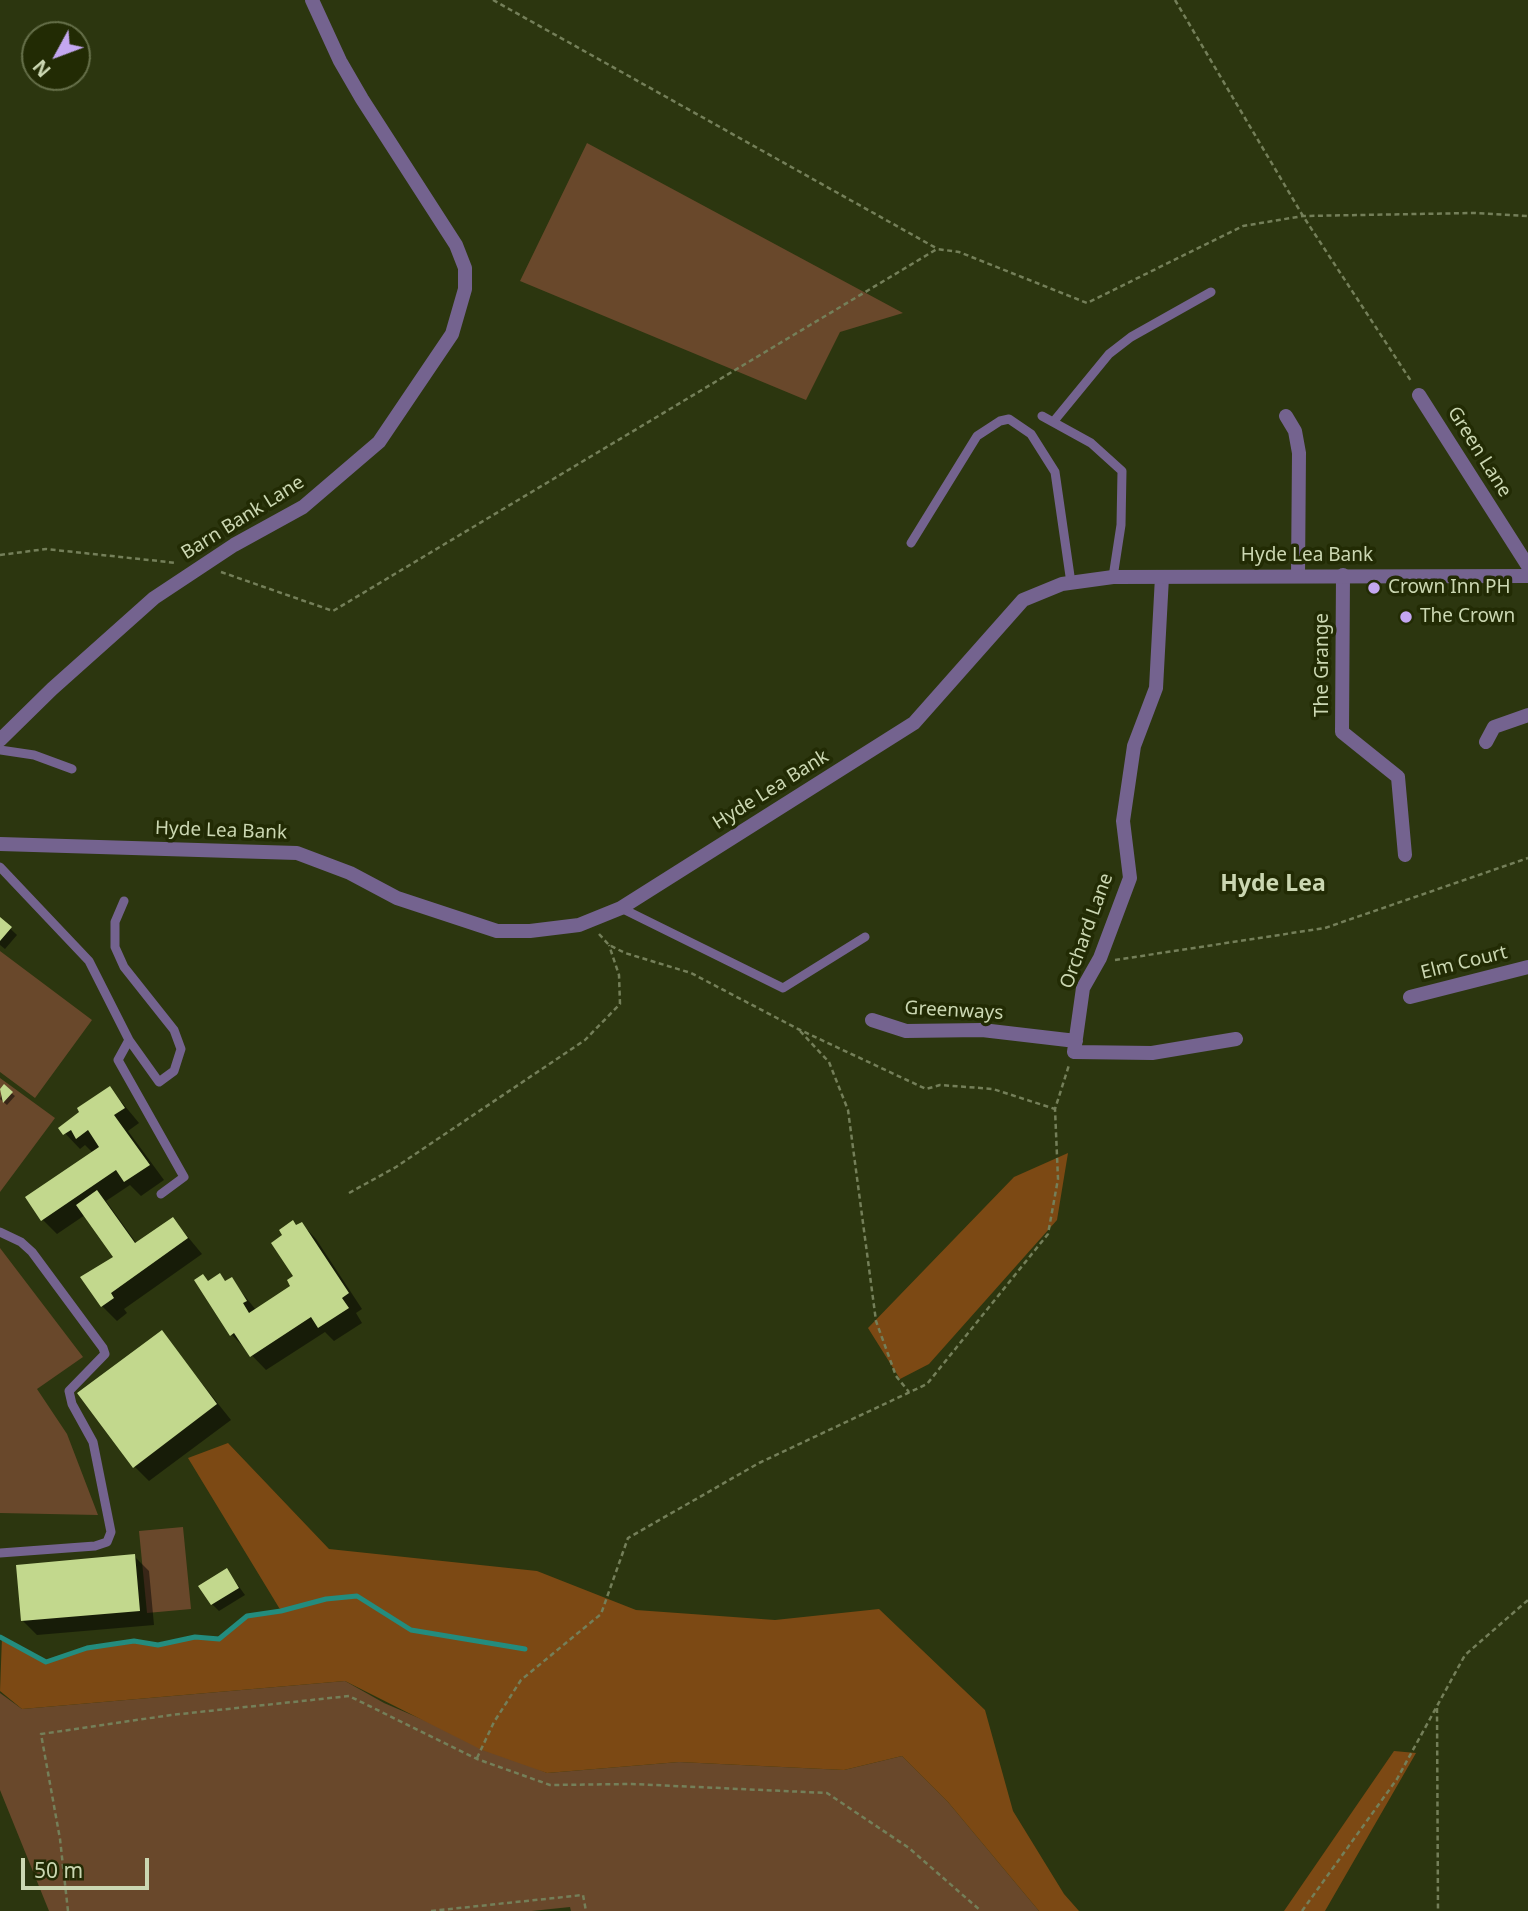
<!DOCTYPE html>
<style>
body{margin:0}
#map{position:relative;width:1528px;height:1911px;overflow:hidden;background:#2c360f;font-family:"Noto Sans",sans-serif}
canvas{display:block}
.north{position:absolute;left:21px;top:21px;width:70px;height:70px;box-sizing:border-box;background:#222b04;border:2px solid #66704a;border-radius:50%;rotate:229deg;font-size:19px;font-weight:700;line-height:28px;text-align:center;color:#cbd7b2}
.north::after{content:'';display:block;margin:auto;width:24px;height:32px;background:#c4a7f1;clip-path:polygon(50% 0,100% 100%,50% 72%,0 100%)}
.scale{position:absolute;left:21px;top:1858px;width:128px;height:32px;box-sizing:border-box;border:4px solid #cbd7b2;border-top:0;padding-left:9px;font-size:21px;line-height:24px;white-space:nowrap;color:#cbd7b2;-webkit-text-stroke:5px #222b04;paint-order:stroke}
</style>
<div id="map">
<canvas width="1528" height="1911"></canvas>
<div class="north">N</div>
<div class="scale">50 m</div>
</div>
<script>
const context = document.querySelector('canvas').getContext('2d');
context.lineJoin = 'round';
function fillPath(path, color) {
  context.fillStyle = color;
  context.fill(path, 'evenodd');
}
function shape(rows) {
  const path = new Path2D();
  for (const r of rows) {
    path.moveTo(r[0], r[1]);
    for (let i = 2; i < r.length; i += 2) path.lineTo(r[i], r[i + 1]);
  }
  return path;
}
function strokePath(path, color, width, dash) {
  context.strokeStyle = color;
  context.lineWidth = width;
  context.lineCap = dash ? 'butt' : 'round';
  context.setLineDash(dash || []);
  context.stroke(path);
}
function label(font, color, halo, rows, align = 'center') {
  context.font = font + ' "Noto Sans",sans-serif';
  context.lineWidth = 7;
  context.setLineDash([]);
  context.textBaseline = 'middle';
  context.strokeStyle = halo;
  context.fillStyle = color;
  for (const [text, x, y, turn = 0] of rows) {
    context.save();
    context.translate(x, y);
    context.rotate((+turn || 0) * Math.PI / 180);
    context.textAlign = isNaN(turn) ? turn : align;
    if (halo) context.strokeText(text, 0, 0);
    context.fillText(text, 0, 0);
    context.restore();
  }
}
const green = shape([
 [587,143,903,313,840,332,806,400,520,281],
 [0,951,92,1020,35,1098,0,1072],
 [0,1078,55,1118,0,1192],
 [0,1248,83,1357,37,1389,67,1434,98,1515,0,1513],
 [183,1527,191,1609,147,1613,139,1531],
 [345,1681,384,1703,547,1773,679,1762,844,1770,902,1756,948,1802,1039,1911,571,1911,570,1907,532,1911,49,1911,0,1790,0,1693,22,1709]
]);
const forest = shape([
 [1068,1153,1057,1220,929,1364,900,1379,868,1328,1014,1177],
 [228,1443,329,1549,537,1571,636,1610,775,1620,879,1609,985,1710,1013,1811,1064,1894,1079,1911,1039,1911,948,1802,902,1756,844,1770,679,1762,547,1773,482,1750,345,1681,22,1709,0,1691,2,1637,46,1662,87,1648,134,1641,158,1645,195,1637,219,1639,247,1616,281,1611,188,1458],
 [1394,1751,1416,1753,1325,1911,1284,1911]
]);
const shadow = shape([
 [0,919,17,935,5,949,0,945],
 [4,1087,15,1096,7,1105,0,1099],
 [110,1088,139,1123,128,1131,164,1180,141,1196,130,1185,106,1201,137,1244,173,1219,202,1254,124,1309,127,1313,117,1321,102,1306,115,1258,85,1215,57,1234,42,1219,93,1153,85,1145,80,1149,61,1129],
 [302,1224,316,1239,362,1309,356,1313,362,1323,334,1341,325,1332,266,1370,232,1335,196,1281,209,1283,220,1276,227,1283,231,1279,256,1310,293,1286,297,1227],
 [161,1332,231,1420,149,1481,134,1466],
 [134,1556,149,1571,154,1625,37,1635,22,1620],
 [227,1570,245,1595,219,1611,212,1604]
]);
const stream = shape([
 [0,1637,46,1662,87,1648,134,1641,158,1645,195,1637,219,1639,247,1616,281,1611,326,1599,357,1596,411,1630,525,1649]
]);
const building = shape([
 [0,917,12,927,0,941],
 [4,1084,13,1092,3,1103,0,1089],
 [110,1086,125,1108,114,1115,150,1165,124,1182,116,1170,41,1221,25,1197,99,1147,88,1130,76,1139,71,1130,63,1135,58,1128,79,1112,77,1108],
 [97,1190,135,1243,173,1217,188,1238,111,1293,114,1298,101,1307,80,1277,113,1257,76,1205],
 [293,1220,296,1225,302,1222,349,1293,342,1298,349,1308,318,1328,311,1317,250,1357,234,1333,230,1336,194,1280,203,1274,208,1281,220,1273,225,1281,232,1277,247,1301,243,1303,249,1313,290,1286,287,1280,293,1276,271,1243,282,1235,279,1230],
 [162,1330,217,1404,133,1468,77,1393],
 [135,1554,140,1611,21,1621,16,1565],
 [227,1568,239,1588,211,1605,198,1586]
]);
const path = shape([
 [493,0,936,248],
 [1175,0,1303,216,1411,381],
 [0,555,46,549,177,563],
 [221,572,333,611,937,249,959,252,1087,303,1243,226,1303,216,1474,213,1528,216],
 [599,934,609,945,625,953,691,973,798,1029,926,1089,940,1085,993,1089,1055,1109],
 [1115,960,1325,928,1528,858],
 [800,1031,829,1062,848,1110,876,1321,896,1376,909,1392],
 [349,1193,396,1167,585,1040,620,1004,619,975,609,945],
 [1437,1708,1438,1911],
 [477,1758,494,1722,521,1680,601,1614,628,1538,759,1463,927,1384,1048,1234,1058,1179,1055,1109,1069,1065],
 [68,1911,60,1839,41,1734,171,1715,349,1696,477,1759,550,1785,632,1784,827,1793,909,1848,981,1911],
 [431,1911,583,1895,586,1911],
 [1302,1911,1397,1779,1465,1655,1528,1600]
]);
const service = shape([
 [1042,416,1091,443,1122,471,1121,525,1113,577],
 [1054,421,1109,354,1131,337,1211,292],
 [911,543,977,436,1000,421,1009,419,1031,434,1055,472,1071,583],
 [0,750,34,755,72,769],
 [0,867,89,961,129,1040,159,1082,174,1071,181,1049,174,1030,124,967,115,947,115,922,124,901],
 [621,908,783,988,865,937],
 [129,1040,118,1060,184,1177,161,1194],
 [0,1232,21,1242,32,1252,103,1348,105,1354,69,1391,72,1404,93,1442,111,1532,107,1542,95,1546,0,1553]
]);
const minor = shape([
 [1419,395,1528,566],
 [1286,416,1295,431,1299,453,1298,575],
 [1343,575,1342,732,1398,777,1405,855],
 [1162,577,1156,688,1134,746,1123,821,1130,878,1100,958,1083,988,1074,1052,1152,1053,1236,1039],
 [0,740,52,689,154,598,234,545,303,507,379,442,452,334,465,289,465,268,456,245,362,99,340,61,312,0],
 [1486,742,1494,727,1528,715],
 [1410,997,1528,967],
 [872,1020,906,1031,982,1030,1076,1041]
]);
const tertiary = shape([
 [0,844,297,853,350,873,397,898,497,931,530,931,579,925,621,908,914,723,1023,600,1062,584,1113,577,1528,576]
]);
const markers = [
 [1374,588,7,"#c4a7f1"],
 [1406,617,7,"#c4a7f1"]
];
const streetNames = [
 ["Green Lane",1479,452,58],
 ["Barn Bank Lane",243,518,-32],
 ["Hyde Lea Bank",1307,556],
 ["The Grange",1323,665,-90],
 ["Hyde Lea Bank",771,790,-32],
 ["Hyde Lea Bank",221,831,2],
 ["Orchard Lane",1087,931,-70],
 ["Elm Court",1464,963,-14],
 ["Greenways",954,1011,3]
];
const poiNames = [
 ["Crown Inn PH",1388,588],
 ["The Crown",1420,617]
];
const quarterNames = [
 ["Hyde Lea",1273,884]
];
fillPath(green, '#69482b');
fillPath(forest, '#7c4914');
fillPath(shadow, '#0007');
strokePath(stream, '#238c7e', 5);
fillPath(building, '#c2d88d');
strokePath(path, '#747f59', 2.5, [5, 3.5]);
strokePath(service, '#74638f', 9);
strokePath(minor, '#74638f', 14);
strokePath(tertiary, '#74638f', 14);
for (const [x, y, r, color] of markers) {
  const dot = new Path2D();
  dot.arc(x, y, r, 0, 2 * Math.PI);
  context.fillStyle = color;
  context.fill(dot);
  strokePath(dot, '#222b04', 2.5);
}
label('19px', '#cbd7b2', '#222b04', streetNames);
label('19px', '#cbd7b2', '#222b04', poiNames, 'left');
label('bold 23px', '#cbd7b2', '#222b04', quarterNames);
</script>
